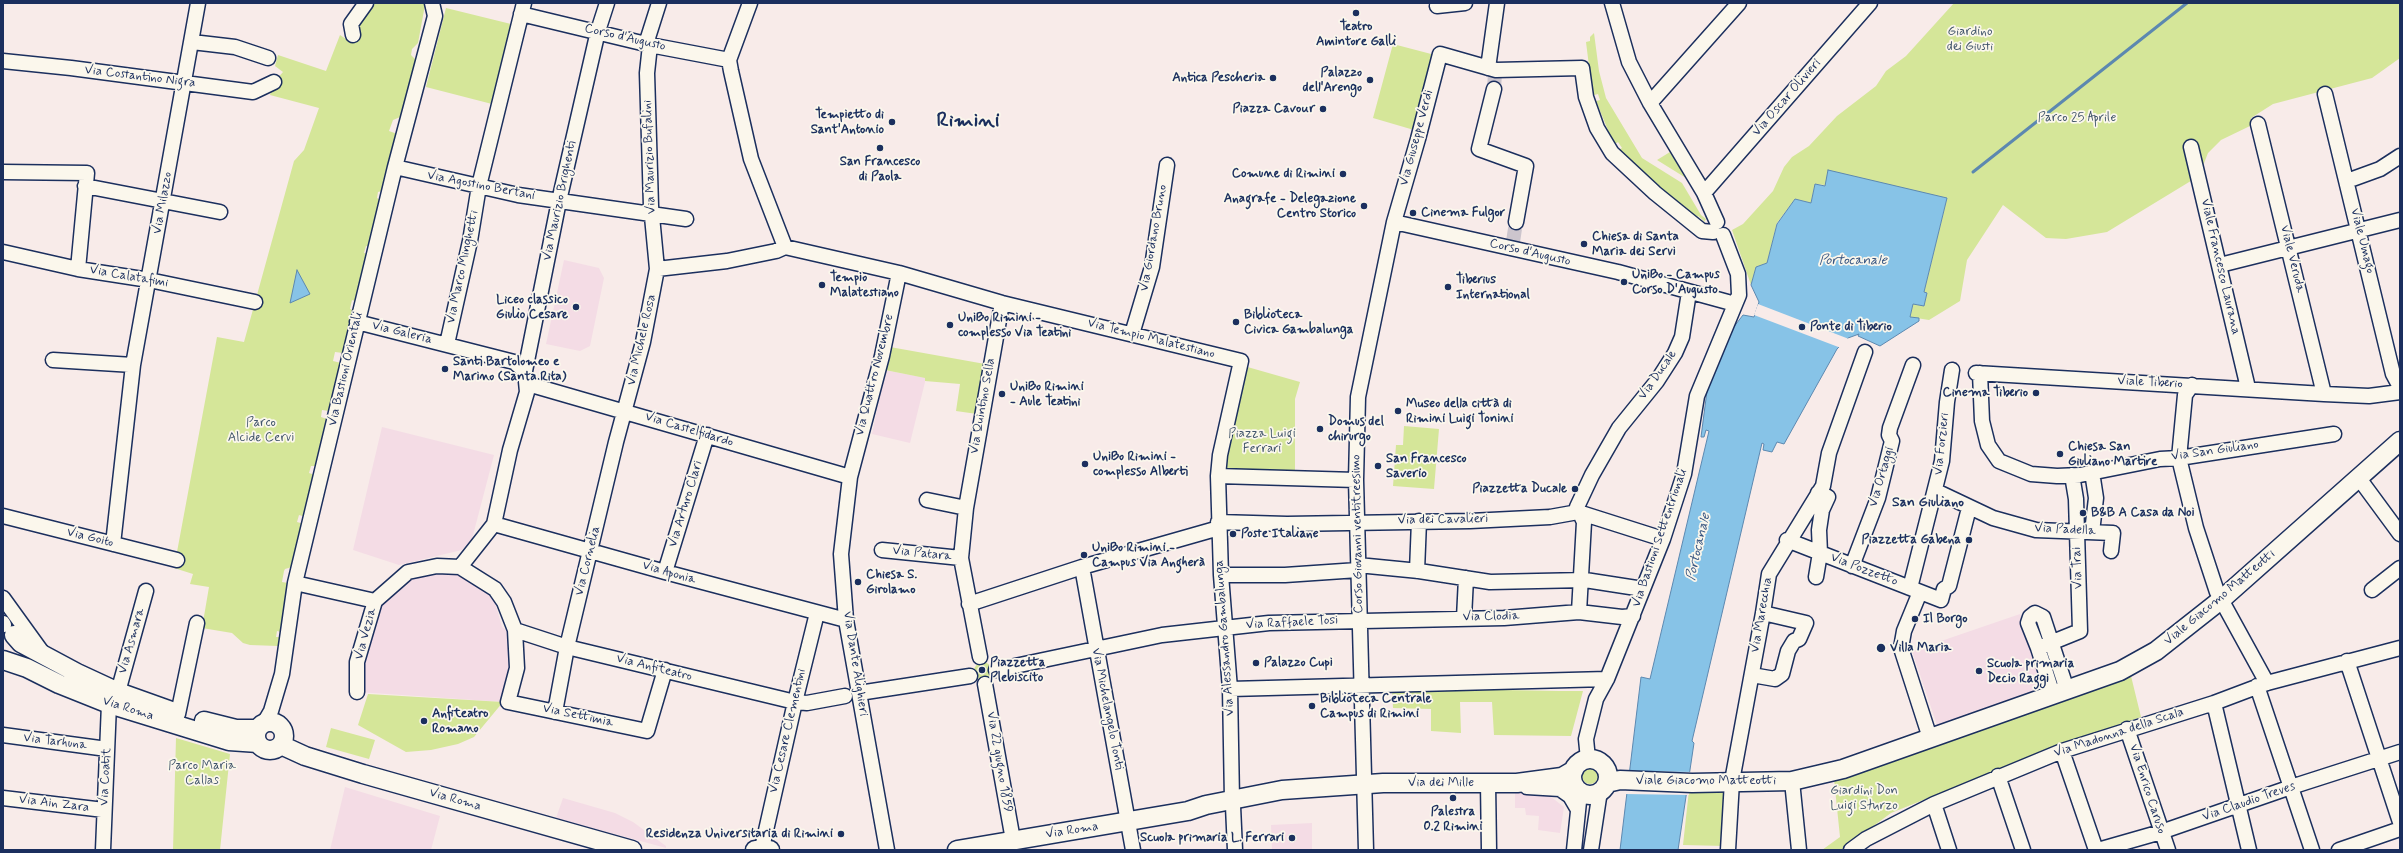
<!DOCTYPE html>
<meta charset="utf-8">
<style>
body{margin:0}
#map{position:relative;width:2403px;height:853px;overflow:hidden;background:#f8ebe9;font-family:Mynerve,sans-serif}
canvas{display:block}
.frame{position:absolute;inset:0;border:4px solid #1b2f5e;pointer-events:none}
</style>
<div id="map">
<canvas width="2403" height="853"></canvas>
<div class="frame"></div>
</div>
<script>
const context = document.querySelector('canvas').getContext('2d');
context.lineJoin = 'round';
function fillPath(path, color) {
  context.fillStyle = color;
  context.fill(path, 'evenodd');
}
function shape(rows) {
  const path = new Path2D();
  for (const r of rows) {
    if (r.length === 3) {
      path.moveTo(r[0] + r[2], r[1]);
      path.arc(r[0], r[1], r[2], 0, 2 * Math.PI);
      continue;
    }
    path.moveTo(r[0], r[1]);
    for (let i = 2; i < r.length; i += 2) path.lineTo(r[i], r[i + 1]);
  }
  return path;
}
function strokePath(path, color, width, dash) {
  context.strokeStyle = color;
  context.lineWidth = width;
  context.lineCap = dash ? 'butt' : 'round';
  context.setLineDash(dash || []);
  context.stroke(path);
}
function label(font, color, halo, rows, align = 'center') {
  context.font = font + ' Mynerve,sans-serif';
  context.lineWidth = 3.5;
  context.setLineDash([]);
  context.textBaseline = 'middle';
  context.strokeStyle = halo;
  context.fillStyle = color;
  for (const [text, x, y, turn = 0] of rows) {
    context.save();
    context.translate(x, y);
    context.rotate((+turn || 0) * Math.PI / 180);
    context.textAlign = isNaN(turn) ? turn : align;
    if (halo) context.strokeText(text, 0, 0);
    context.fillText(text, 0, 0);
    context.restore();
  }
}
const built = shape([
 [564,260,599,268,604,278,590,346,580,351,546,344],
 [885,370,926,378,910,443,872,434],
 [382,427,494,455,472,539,462,550,399,565,353,550],
 [441,568,463,573,493,595,502,627,509,632,513,668,503,702,358,692,359,664,379,606,409,573],
 [2020,614,2046,691,1938,728,1912,651],
 [345,787,440,816,431,850,330,850],
 [1515,793,1546,793,1564,807,1560,833,1538,830,1539,816,1526,815,1525,808,1515,808],
 [563,798,615,813,633,822,666,846,666,848,556,818],
 [1312,823,1312,850,1272,850,1271,825]
]);
const green = shape([
 [368,3,423,3,425,5,418,43,412,49,411,55,416,60,405,115,393,120,389,131,400,135,386,190,378,192,377,198,383,202,371,247,366,246,364,253,369,254,358,302,352,300,350,309,356,311,343,353,335,352,333,361,341,363,329,411,322,410,321,417,327,419,318,466,311,466,309,473,315,475,306,517,299,515,297,522,304,524,292,567,285,569,284,571,282,582,288,583,281,632,277,631,276,637,279,637,278,646,250,645,243,643,232,633,202,628,209,587,190,584,193,574,174,568,217,337,244,342,294,161,304,150,319,108,270,95,274,82,283,72,275,66,278,55,326,71,340,35,352,43,355,38,353,25],
 [1954,3,2400,3,2400,58,2372,78,2273,104,2251,118,2250,126,2221,140,2208,153,2199,176,2107,232,2066,239,2046,238,2003,205,1967,260,1960,301,1929,320,1910,317,1913,304,1924,306,1927,293,1924,292,1947,198,1815,184,1811,203,1795,199,1777,223,1767,263,1756,267,1751,285,1732,230,1743,224,1773,191,1784,167,1792,157,1809,146,1837,116,1876,86,1886,71,1906,56],
 [446,8,511,24,492,104,426,87],
 [1594,33,1599,71,1606,98,1642,158,1682,183,1701,215,1706,219,1702,226,1704,221,1698,216,1695,220,1618,150,1622,148,1618,142,1614,145,1596,101,1600,100,1598,94,1594,95,1590,74,1586,42,1590,41,1590,37],
 [1393,44,1435,55,1414,130,1373,118],
 [1670,152,1686,178,1657,160],
 [890,347,985,364,977,414,956,411,960,384,925,381,925,378,885,370],
 [1244,366,1300,382,1295,399,1295,476,1223,472],
 [1404,426,1439,429,1434,489,1393,486,1396,445,1403,445],
 [983,671,9],
 [2131,676,2141,717,2000,769,1891,813,1841,850,1822,850,1840,837,1834,779],
 [1392,688,1559,691,1583,691,1571,736,1494,735,1492,702,1460,702,1461,733,1431,731,1431,709,1393,708],
 [368,694,503,702,474,737,458,744,431,750,406,752,358,725],
 [331,728,375,740,369,759,326,747],
 [176,738,230,754,220,850,173,850],
 [1590,776,8],
 [1728,789,1725,846,1683,845,1689,790]
]);
const water = shape([
 [1828,170,1947,198,1924,292,1927,293,1924,306,1913,304,1910,317,1919,318,1919,321,1880,346,1858,336,1859,334,1848,338,1837,349,1784,444,1777,442,1772,452,1763,450,1764,444,1762,443,1692,741,1694,743,1678,850,1620,850,1641,677,1650,679,1709,431,1706,430,1704,437,1701,437,1707,391,1733,328,1743,315,1754,317,1759,302,1751,285,1756,267,1767,263,1777,224,1795,199,1811,203,1815,184,1825,186,1828,170],
 [297,270,310,294,290,303,297,270]
]);
const pier = shape([
 [1758,304,1849,339,1849,340,1841,348,1754,315],
 [1628,771,1692,772,1689,795,1625,794]
]);
const stream = shape([
 [1973,172,2187,3]
]);
const minorTunnel = shape([
 [1494,89,1495,73],
 [1513,242,1516,222]
]);
const minor = shape([
 [750,3,729,60,731,71,751,159,785,247],
 [1612,3,1629,62,1650,103,1704,193,1717,222],
 [1437,6,1465,3],
 [521,14,650,45,729,60],
 [353,35,351,24,366,3],
 [192,42,235,47,268,58],
 [646,44,659,3],
 [3,61,71,68,253,92,274,82],
 [1488,68,1497,3],
 [1494,89,1479,149,1526,166,1516,222],
 [2325,94,2393,374,2400,387],
 [1650,103,1739,3],
 [2258,124,2324,394],
 [2191,147,2248,388],
 [395,167,518,195,686,219],
 [3,172,87,173,78,269],
 [2347,181,2380,169,2400,156],
 [85,186,220,212],
 [1704,193,1870,3],
 [1394,222,1618,272,1735,304],
 [785,247,899,273,1002,303,1241,361,1220,455,1218,476,1221,575,1230,689,1232,800],
 [3,252,78,269,149,280,255,302],
 [2220,265,2400,220],
 [657,269,727,261,776,251,785,247],
 [357,322,514,362,525,371,527,392,510,450,494,524,460,567],
 [1132,334,1152,267,1167,165],
 [447,344,470,241,479,186,524,3],
 [53,360,133,365],
 [525,371,559,201,598,31,607,3],
 [1976,373,2324,394,2369,396,2400,392],
 [1980,373,1982,421,1988,445,1999,461,2031,474,2057,476,2080,475,2160,459,2179,458,2334,434],
 [528,384,850,477],
 [2192,385,2185,395,2179,458,2196,528,2217,592,2267,683],
 [1218,476,1356,480],
 [2358,477,2400,534],
 [1936,491,1993,518,2036,530,2113,533,2111,551],
 [927,500,966,508],
 [3,516,177,560],
 [1218,522,1287,524,1470,521,1550,517,1578,512,1663,539],
 [494,524,665,572,846,620],
 [2092,532,2096,498,2092,472],
 [1787,540,1941,600,1944,589,1949,586,1969,508],
 [113,544,133,365,198,3],
 [882,550,961,558],
 [1358,565,1419,571,1490,582,1585,580,1643,589],
 [1852,566,1878,498,1892,441,1889,435,1890,428,1913,365],
 [1082,567,1133,850],
 [1417,571,1419,521],
 [665,572,707,435],
 [1221,575,1285,575,1358,570],
 [1816,577,1820,553,1819,530,1822,510,1828,497,1818,493],
 [295,583,375,601],
 [1910,588,1942,461,1947,402,1952,370],
 [2372,590,2400,568],
 [1920,592,1904,631,1901,648,1930,738],
 [3,598,42,652],
 [969,604,1082,567,1219,528],
 [1579,612,1584,522,1577,507,1592,475,1619,428,1657,381,1675,353,1682,337,1689,292],
 [1464,618,1466,578],
 [3,623,4,625],
 [515,630,567,647,795,702,807,703,845,696],
 [2038,648,2080,631,2076,499,2072,475],
 [980,657,961,558,966,508,1002,303],
 [2347,661,2400,822],
 [996,670,1162,635,1269,623,1504,618,1579,612,1622,617,1633,616],
 [1752,675,1775,679,1782,674,1788,651,1794,641,1799,639,1806,623,1763,613],
 [985,684,1013,840],
 [2257,686,2312,850],
 [1230,689,1607,679],
 [118,692,146,591],
 [357,692,357,662,375,601,408,572,437,566,460,567,495,589,504,602,515,630,517,668,508,702,647,731,665,670],
 [859,693,970,676],
 [2053,695,2038,648,2028,623,2030,617,2035,613,2043,617,2067,690],
 [2214,703,2249,850],
 [555,712,567,647,616,442,643,342,657,269,651,206,647,73,650,45],
 [178,714,197,623],
 [264,723,271,711,282,674,295,583,395,167,435,16,432,3],
 [2127,729,2168,850],
 [3,735,107,749],
 [2062,751,2096,850],
 [1588,759,1586,739,1596,699,1607,679,1663,539,1684,474,1697,396,1739,295,1738,274,1723,235],
 [1998,776,2023,850],
 [1792,781,1799,850],
 [1488,783,1489,850],
 [1527,787,1560,789,1570,796,1577,808],
 [3,798,104,810],
 [1934,804,1949,850],
 [1233,806,1235,850],
 [762,848,795,702,817,613],
 [103,850,109,704],
 [887,850,846,620,841,554,850,477,882,356,899,273],
 [1366,850,1356,480,1358,397,1394,222,1418,139,1440,54,1496,70,1582,68,1586,97,1597,128,1612,153,1655,193,1702,231,1713,232],
 [1574,850,1580,792],
 [1591,850,1600,791],
 [1728,850,1732,781,1763,613,1769,574,1823,486,1829,453,1865,352],
 [1851,850,1866,839,1934,804,2062,751,2214,703,2267,683,2400,648],
 [2098,850,2161,832,2291,787,2400,752],
 [2339,850,2400,829]
]);
const major = shape([
 [14,635,21,643,77,673,118,692,174,712],
 [3,660,27,668,59,684,109,704,229,741,258,743],
 [204,721,236,729,258,729],
 [270,736,14],
 [281,745,305,756,363,774,632,850],
 [1590,777,18],
 [1607,783,1620,780,1692,783,1792,781,1843,769,2120,671,2156,651,2222,599,2400,441],
 [755,850,770,850],
 [957,850,1188,811,1206,805,1282,790,1383,783,1517,783,1562,777,1574,770]
]);
const markers = [
 [1356,13,4,"#1b2f5e"],
 [1273,78,4,"#1b2f5e"],
 [1370,80,4,"#1b2f5e"],
 [1323,109,4,"#1b2f5e"],
 [892,122,4,"#1b2f5e"],
 [880,148,4,"#1b2f5e"],
 [1343,174,4,"#1b2f5e"],
 [1364,206,4,"#1b2f5e"],
 [1413,213,4,"#1b2f5e"],
 [1584,244,4,"#1b2f5e"],
 [1624,282,4,"#1b2f5e"],
 [822,285,4,"#1b2f5e"],
 [1448,287,4,"#1b2f5e"],
 [576,307,4,"#1b2f5e"],
 [1236,322,4,"#1b2f5e"],
 [950,325,4,"#1b2f5e"],
 [1802,327,4,"#1b2f5e"],
 [445,369,4,"#1b2f5e"],
 [2036,393,4,"#1b2f5e"],
 [1002,394,4,"#1b2f5e"],
 [1398,411,4,"#1b2f5e"],
 [1320,429,4,"#1b2f5e"],
 [2060,454,4,"#1b2f5e"],
 [1085,464,4,"#1b2f5e"],
 [1378,466,4,"#1b2f5e"],
 [1575,489,4,"#1b2f5e"],
 [2083,513,4,"#1b2f5e"],
 [1233,534,4,"#1b2f5e"],
 [1969,540,4,"#1b2f5e"],
 [1084,555,4,"#1b2f5e"],
 [858,582,4,"#1b2f5e"],
 [1915,619,4,"#1b2f5e"],
 [1881,648,5,"#1b2f5e"],
 [1256,663,4,"#1b2f5e"],
 [982,670,4,"#1b2f5e"],
 [1979,671,4,"#1b2f5e"],
 [1312,706,4,"#1b2f5e"],
 [424,721,4,"#1b2f5e"],
 [1453,798,4,"#1b2f5e"],
 [841,834,4,"#1b2f5e"],
 [1292,838,4,"#1b2f5e"]
];
const poiNames = [
 ["Teatro",1356,27,"center"],
 ["Amintore Galli",1356,42,"center"],
 ["Palazzo",1362,73,"right"],
 ["dell'Arengo",1362,88,"right"],
 ["Antica Pescheria",1265,78,"right"],
 ["Piazza Cavour",1315,109,"right"],
 ["Tempietto di",884,115,"right"],
 ["Sant'Antonio",884,130,"right"],
 ["San Francesco",880,162,"center"],
 ["di Paola",880,177,"center"],
 ["Comune di Rimini",1335,174,"right"],
 ["Anagrafe - Delegazione",1356,199,"right"],
 ["Centro Storico",1356,214,"right"],
 ["Cinema Fulgor",1421,213],
 ["Chiesa di Santa",1592,237],
 ["Maria dei Servi",1592,252],
 ["UniBo - Campus",1632,275],
 ["Corso D'Augusto",1632,290],
 ["Tempio",830,278],
 ["Malatestiano",830,293],
 ["Tiberius",1456,280],
 ["International",1456,295],
 ["Liceo classico",568,300,"right"],
 ["Giulio Cesare",568,315,"right"],
 ["Biblioteca",1244,315],
 ["Civica Gambalunga",1244,330],
 ["UniBo Rimini -",958,318],
 ["complesso Via Teatini",958,333],
 ["Ponte di Tiberio",1810,327],
 ["Santi Bartolomeo e",453,362],
 ["Marino (Santa Rita)",453,377],
 ["UniBo Rimini",1010,387],
 ["- Aule Teatini",1010,402],
 ["Cinema Tiberio",2028,393,"right"],
 ["Museo della città di",1406,404],
 ["Rimini Luigi Tonini",1406,419],
 ["Domus del",1328,422],
 ["chirurgo",1328,437],
 ["Chiesa San",2068,447],
 ["Giuliano Martire",2068,462],
 ["UniBo Rimini -",1093,457],
 ["complesso Alberti",1093,472],
 ["San Francesco",1386,459],
 ["Saverio",1386,474],
 ["Piazzetta Ducale",1567,489,"right"],
 ["B&B A Casa da Noi",2091,513],
 ["Poste Italiane",1241,534],
 ["Piazzetta Gabena",1961,540,"right"],
 ["UniBo Rimini -",1092,548],
 ["Campus Via Angherà",1092,563],
 ["Chiesa S.",866,575],
 ["Girolamo",866,590],
 ["Il Borgo",1923,619],
 ["Villa Maria",1890,648],
 ["Piazzetta",990,663],
 ["Plebiscito",990,678],
 ["Palazzo Cupi",1264,663],
 ["Scuola primaria",1987,664],
 ["Decio Raggi",1987,679],
 ["Biblioteca Centrale",1320,699],
 ["Campus di Rimini",1320,714],
 ["Anfiteatro",432,714],
 ["Romano",432,729],
 ["Palestra",1453,812,"center"],
 ["0.2 Rimini",1453,827,"center"],
 ["Residenza Universitaria di Rimini",833,834,"right"],
 ["Scuola primaria L. Ferrari",1284,838,"right"]
];
const parkNames = [
 ["Giardino",1970,32],
 ["dei Giusti",1970,47],
 ["Parco 25 Aprile",2077,118],
 ["Parco",261,423],
 ["Alcide Cervi",261,438],
 ["Piazza Luigi",1262,434],
 ["Ferrari",1262,449],
 ["Parco Maria",202,766],
 ["Callas",202,781],
 ["Giardini Don",1864,791],
 ["Luigi Sturzo",1864,806]
];
const streetNames = [
 ["Corso d'Augusto",625,38,13],
 ["Via Costantino Nigra",140,77,7],
 ["Via Oscar Olivieri",1787,98,-49],
 ["Via Giuseppe Verdi",1417,138,-75],
 ["Via Maurizio Bufalini",650,157,-92],
 ["Via Agostino Bertani",481,186,11],
 ["Via Maurizio Brighenti",560,201,-78],
 ["Via Milazzo",163,203,-80],
 ["Via Giordano Bruno",1154,238,-80],
 ["Viale Umago",2362,241,76],
 ["Corso d'Augusto",1530,253,13],
 ["Viale Veruda",2292,259,76],
 ["Via Marco Minghetti",463,267,-78],
 ["Viale Francesco Laurana",2220,267,77],
 ["Via Calatafimi",129,277,10],
 ["Via Galeria",402,333,14],
 ["Via Tempio Malatestiano",1151,339,14],
 ["Via Michele Rosa",642,340,-77],
 ["Via Bastioni Orientali",346,369,-77],
 ["Via Quattro Novembre",875,375,-76],
 ["Via Ducale",1658,375,-55],
 ["Viale Tiberio",2150,383,3],
 ["Via Quintino Sella",983,406,-80],
 ["Via Castelfidardo",689,430,17],
 ["Via Forzieri",1942,444,-84],
 ["Via San Giuliano",2215,451,-8],
 ["Via Ortaggi",1882,477,-74],
 ["Via Arturo Clari",686,504,-73],
 ["Via dei Cavalieri",1443,520,-1],
 ["Via Padella",2065,530,3],
 ["Corso Giovanni ventitreesimo",1358,534,-91],
 ["Via Goito",90,538,14],
 ["Via Bastioni Settentrionali",1660,538,-71],
 ["Via Patara",922,554,6],
 ["Via Cornelia",588,561,-76],
 ["Via Trai",2078,568,-92],
 ["Via Pozzetto",1864,570,21],
 ["Via Aponia",669,573,16],
 ["Viale Giacomo Matteotti",2220,598,-40],
 ["Via Marecchia",1762,615,-80],
 ["Via Clodia",1491,617,-1],
 ["Via Raffaele Tosi",1292,623,-3],
 ["Via Vezia",366,634,-75],
 ["Via Alessandro Gambalunga",1225,638,-94],
 ["Via Asmara",132,641,-74],
 ["Via Dante Alighieri",855,664,81],
 ["Via Anfiteatro",654,668,14],
 ["Via Roma",128,709,18],
 ["Via Michelangelo Tonti",1107,709,79],
 ["Via Settimia",578,716,12],
 ["Via Cesare Clementini",788,731,-77],
 ["Via Madonna della Scala",2119,733,-18],
 ["Via Tarhuna",55,742,7],
 ["Via 22 giugno 1859",999,762,80],
 ["Via Coatit",106,777,-87],
 ["Viale Giacomo Matteotti",1706,781],
 ["Via dei Mille",1441,783],
 ["Via Enrico Caruso",2147,789,72],
 ["Via Roma",455,800,16],
 ["Via Claudio Treves",2249,802,-19],
 ["Via Ain Zara",54,804,7],
 ["Via Roma",1072,831,-9]
];
const waterNames = [
 ["Portocanale",1853,261],
 ["Portocanale",1699,547,-77]
];
const neighbourhoodNames = [
 ["San Giuliano",1928,503]
];
const townNames = [
 ["Rimini",968,122]
];
fillPath(built, '#f4dce5');
fillPath(green, '#d5e699');
fillPath(water, '#87c3e7');
strokePath(water, '#5c88b0', 1);
fillPath(pier, '#f8ebe9');
strokePath(stream, '#5c88b0', 3);
strokePath(minorTunnel, '#ccc5cd', 14, [14, 7]);
strokePath(minor, '#1b2f5e', 17);
strokePath(major, '#1b2f5e', 21);
strokePath(minor, '#fbf7ec', 14);
strokePath(major, '#fbf7ec', 18);
for (const [x, y, r, color] of markers) {
  const dot = new Path2D();
  dot.arc(x, y, r, 0, 2 * Math.PI);
  context.fillStyle = color;
  context.fill(dot);
  strokePath(dot, '#fbf7ec', 1.5);
}
label('bold 13px', '#1b2f5e', '#fbf7ec', poiNames, 'left');
label('13px', '#40546a', '#fbf7ec', parkNames);
label('13px', '#1b2f5e', '#fbf7ec', streetNames);
label('italic 14px', '#365480', '#fbf7ec', waterNames);
label('bold 14px', '#1b2f5e', '#fbf7ec', neighbourhoodNames);
label('bold 21px', '#1b2f5e', '#fbf7ec', townNames);
</script>
